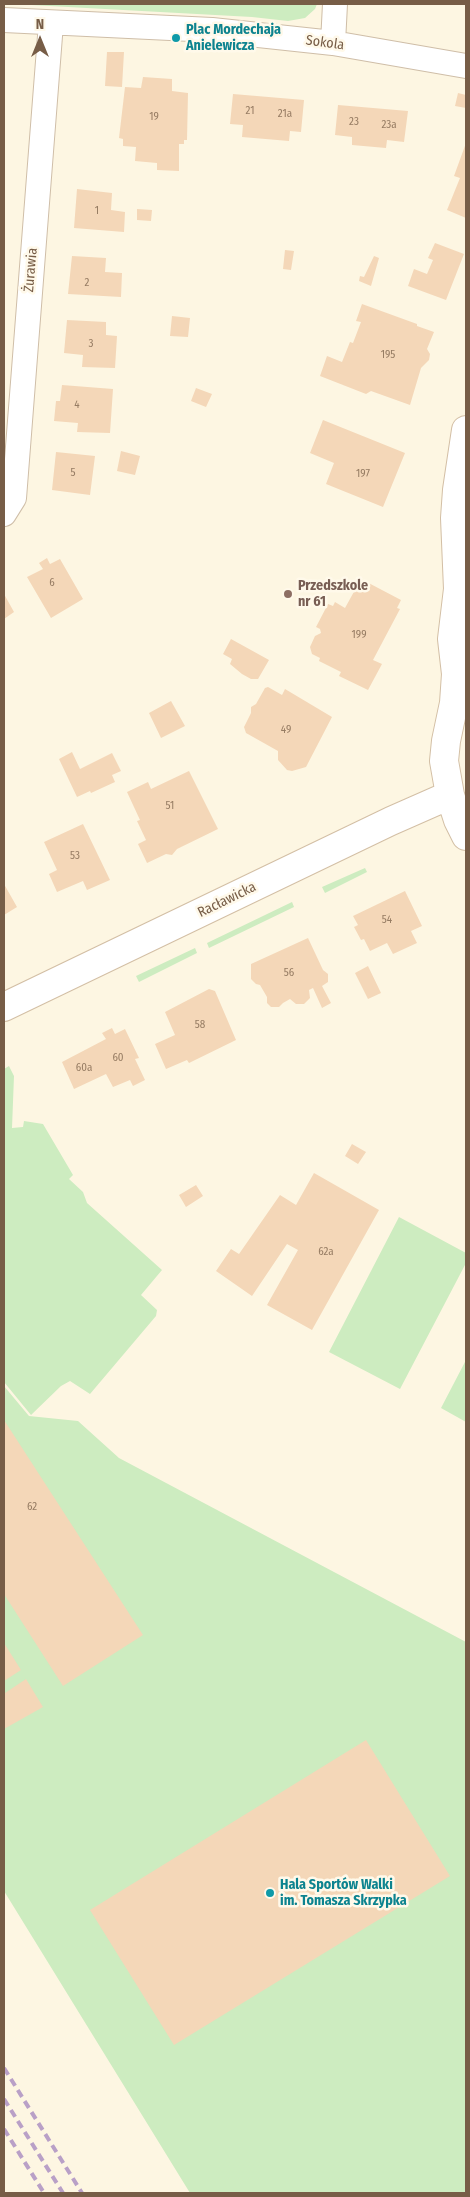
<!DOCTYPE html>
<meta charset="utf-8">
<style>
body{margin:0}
#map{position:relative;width:470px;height:2197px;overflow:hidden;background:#fdf6e2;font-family:"Fira Sans Condensed",sans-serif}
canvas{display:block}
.frame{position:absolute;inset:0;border:5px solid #775d47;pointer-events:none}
.north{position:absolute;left:15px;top:15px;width:50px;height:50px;-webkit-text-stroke:4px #fff9ea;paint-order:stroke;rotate:0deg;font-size:14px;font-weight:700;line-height:20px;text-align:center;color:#775d47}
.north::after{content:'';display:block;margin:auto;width:18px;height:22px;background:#775d47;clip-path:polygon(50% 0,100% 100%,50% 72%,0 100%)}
</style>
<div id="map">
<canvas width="470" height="2197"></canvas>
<div class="frame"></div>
<div class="north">N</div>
</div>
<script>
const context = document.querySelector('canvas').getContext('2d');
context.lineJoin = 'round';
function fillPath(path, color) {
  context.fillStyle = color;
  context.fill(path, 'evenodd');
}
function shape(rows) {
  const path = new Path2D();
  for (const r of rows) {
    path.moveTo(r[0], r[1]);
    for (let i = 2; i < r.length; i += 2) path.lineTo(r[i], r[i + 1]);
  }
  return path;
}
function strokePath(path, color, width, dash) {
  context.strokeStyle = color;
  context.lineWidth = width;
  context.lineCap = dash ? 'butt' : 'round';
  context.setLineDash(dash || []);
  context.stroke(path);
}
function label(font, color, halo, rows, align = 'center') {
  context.font = font + ' "Fira Sans Condensed",sans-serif';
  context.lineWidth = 5;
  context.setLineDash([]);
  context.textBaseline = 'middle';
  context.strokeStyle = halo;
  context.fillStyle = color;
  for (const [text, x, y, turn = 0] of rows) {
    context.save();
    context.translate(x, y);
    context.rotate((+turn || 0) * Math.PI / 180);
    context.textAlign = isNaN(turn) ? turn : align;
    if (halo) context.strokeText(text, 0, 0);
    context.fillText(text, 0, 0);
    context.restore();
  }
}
const green = shape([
 [13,4,317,4,315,9,305,18,288,21,252,17],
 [365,868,367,872,325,893,322,887],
 [292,902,294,907,209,948,207,943],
 [195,948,197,953,139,982,136,976],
 [9,1066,14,1076,12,1128,23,1127,24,1121,43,1124,73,1175,69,1179,83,1192,87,1203,162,1270,141,1295,157,1310,156,1316,90,1394,70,1381,61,1386,31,1415,4,1382,4,1069],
 [399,1217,466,1253,466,1263,400,1389,329,1352],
 [466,1360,466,1422,441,1408],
 [4,1386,29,1416,78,1421,119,1458,466,1642,466,2193,190,2193,4,1891]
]);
const building = shape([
 [107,52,124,52,122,87,105,86],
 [143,77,172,79,172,91,188,93,187,140,184,140,184,144,179,144,179,171,157,170,157,163,135,161,136,147,123,146,123,139,119,138,125,87,141,88],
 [458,93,466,95,466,108,455,106],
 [233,94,304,100,301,132,290,131,289,141,242,137,243,125,230,124],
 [338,105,408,111,404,142,387,140,386,148,352,145,352,137,335,135],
 [466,143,466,218,447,210,460,178,454,176],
 [77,189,112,193,111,210,125,212,124,232,74,228],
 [137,209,152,210,151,221,137,220],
 [435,243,464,254,446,300,408,286,414,269,427,274,433,260,428,258],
 [285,250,294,251,291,270,283,269],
 [72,256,106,258,105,272,122,273,121,297,68,294],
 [374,256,379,258,371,286,359,281,360,276,364,277],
 [362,304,417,324,417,326,434,332,427,349,430,354,429,360,421,368,410,405,371,391,366,394,320,376,327,356,342,362,350,342,353,343,361,322,356,321],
 [172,316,190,318,188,337,170,336],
 [67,320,106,322,106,335,117,336,115,368,82,367,83,355,64,353],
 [62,385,113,389,110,433,77,432,78,423,54,421,56,401,60,401],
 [196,388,212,394,206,407,191,401],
 [323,420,405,453,383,507,326,484,334,463,310,453],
 [121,451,140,456,135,475,117,471],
 [56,452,95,456,90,495,52,490],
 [47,558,50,564,60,559,83,599,51,618,27,577,43,569,39,563],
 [361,579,401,600,397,608,400,609,373,660,382,664,368,690,339,676,341,672,319,661,320,658,312,654,310,647,315,636,321,633,320,629,316,627,328,604,333,606,335,602,345,608],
 [4,594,14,612,4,619],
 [231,639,269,660,258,679,251,679,242,674,230,664,232,659,223,654],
 [268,687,282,695,285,689,332,717,306,767,292,771,287,770,278,760,278,751,246,733,244,727,251,713,251,707,256,704,265,688],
 [171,701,185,726,161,738,149,713],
 [72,752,80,769,112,753,121,771,112,775,115,782,91,793,90,791,77,797,59,759],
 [189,771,218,829,177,849,172,855,166,854,147,863,138,844,146,840,137,821,140,820,127,792,148,782,151,789],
 [83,824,110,880,87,890,83,881,57,892,49,874,57,870,44,842],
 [4,884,17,907,4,915],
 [405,891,422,926,411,931,417,943,393,954,387,943,370,951,364,939,361,940,354,927,358,925,353,916],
 [308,938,323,970,328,974,328,982,322,986,331,1003,322,1008,313,988,309,990,310,998,304,1004,296,1004,290,999,283,1003,279,1007,271,1007,267,1003,267,997,260,985,256,984,251,979,251,964],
 [368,966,381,993,368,999,355,973],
 [209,989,215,991,236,1040,189,1063,187,1060,166,1069,155,1044,175,1035,165,1012],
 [112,1028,115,1034,125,1029,139,1058,135,1059,145,1080,133,1086,130,1080,113,1087,106,1074,74,1089,62,1062,106,1039,102,1033],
 [352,1144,366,1152,358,1164,345,1156],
 [314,1173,379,1210,312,1330,267,1305,298,1250,287,1244,252,1296,216,1271,231,1249,239,1254,280,1195,296,1205],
 [196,1185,203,1196,186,1207,179,1195],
 [4,1420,143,1635,63,1686,4,1594],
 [4,1643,21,1670,4,1681],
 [26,1679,43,1707,4,1729,4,1691,5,1693],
 [366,1740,450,1876,174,2045,90,1910]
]);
const street = shape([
 [4,20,212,30,333,43,466,66],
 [333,43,335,4],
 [4,514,14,498,51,23]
]);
const secondary = shape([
 [466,430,457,490,455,518,458,589,452,639,456,674,454,703,446,741,444,761,450,795,458,820,466,836],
 [4,1007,391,821,450,795]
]);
const rail = shape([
 [4,2068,82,2193],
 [4,2099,63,2193],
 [4,2129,44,2193]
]);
const markers = [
 [176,38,5,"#0f9aa8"],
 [288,594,5,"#8d6e63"],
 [270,1893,5,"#0f9aa8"]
];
const numberNames = [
 ["21",250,111],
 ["21a",285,114],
 ["19",154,117],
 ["23",354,122],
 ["23a",389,125],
 ["1",97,211],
 ["2",87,283],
 ["3",91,344],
 ["195",388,355],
 ["4",77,405],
 ["5",73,473],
 ["197",363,474],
 ["6",52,583],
 ["199",359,635],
 ["49",286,730],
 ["51",170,806],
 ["53",75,856],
 ["54",387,920],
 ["56",289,973],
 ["58",200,1025],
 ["60",118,1058],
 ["60a",84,1068],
 ["62a",326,1252],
 ["62",32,1507]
];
const cultureNames = [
 ["Plac Mordechaja",186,30],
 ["Anielewicza",186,46],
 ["Hala Sportów Walki",280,1885],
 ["im. Tomasza Skrzypka",280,1901]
];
const streetNames = [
 ["Sokola",325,43,8],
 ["Żurawia",31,270,-85],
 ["Racławicka",227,900,-26]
];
const educationNames = [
 ["Przedszkole",298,586],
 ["nr 61",298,602]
];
fillPath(green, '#cdecc0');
fillPath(building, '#f4d7b8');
strokePath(street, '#cfbea8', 26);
strokePath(secondary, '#d3bfa5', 30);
strokePath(street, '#fff', 24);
strokePath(secondary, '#fff', 28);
strokePath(rail, '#b9a0c7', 4, [8, 5]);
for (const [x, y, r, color] of markers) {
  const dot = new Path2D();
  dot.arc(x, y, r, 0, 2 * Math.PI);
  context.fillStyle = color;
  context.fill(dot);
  strokePath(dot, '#fff9ea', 2);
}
label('11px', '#967c63', null, numberNames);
label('bold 14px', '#0d838f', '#fff9ea', cultureNames, 'left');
label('14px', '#775d47', '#fff9ea', streetNames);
label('bold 14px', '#785e54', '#fff9ea', educationNames, 'left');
</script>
